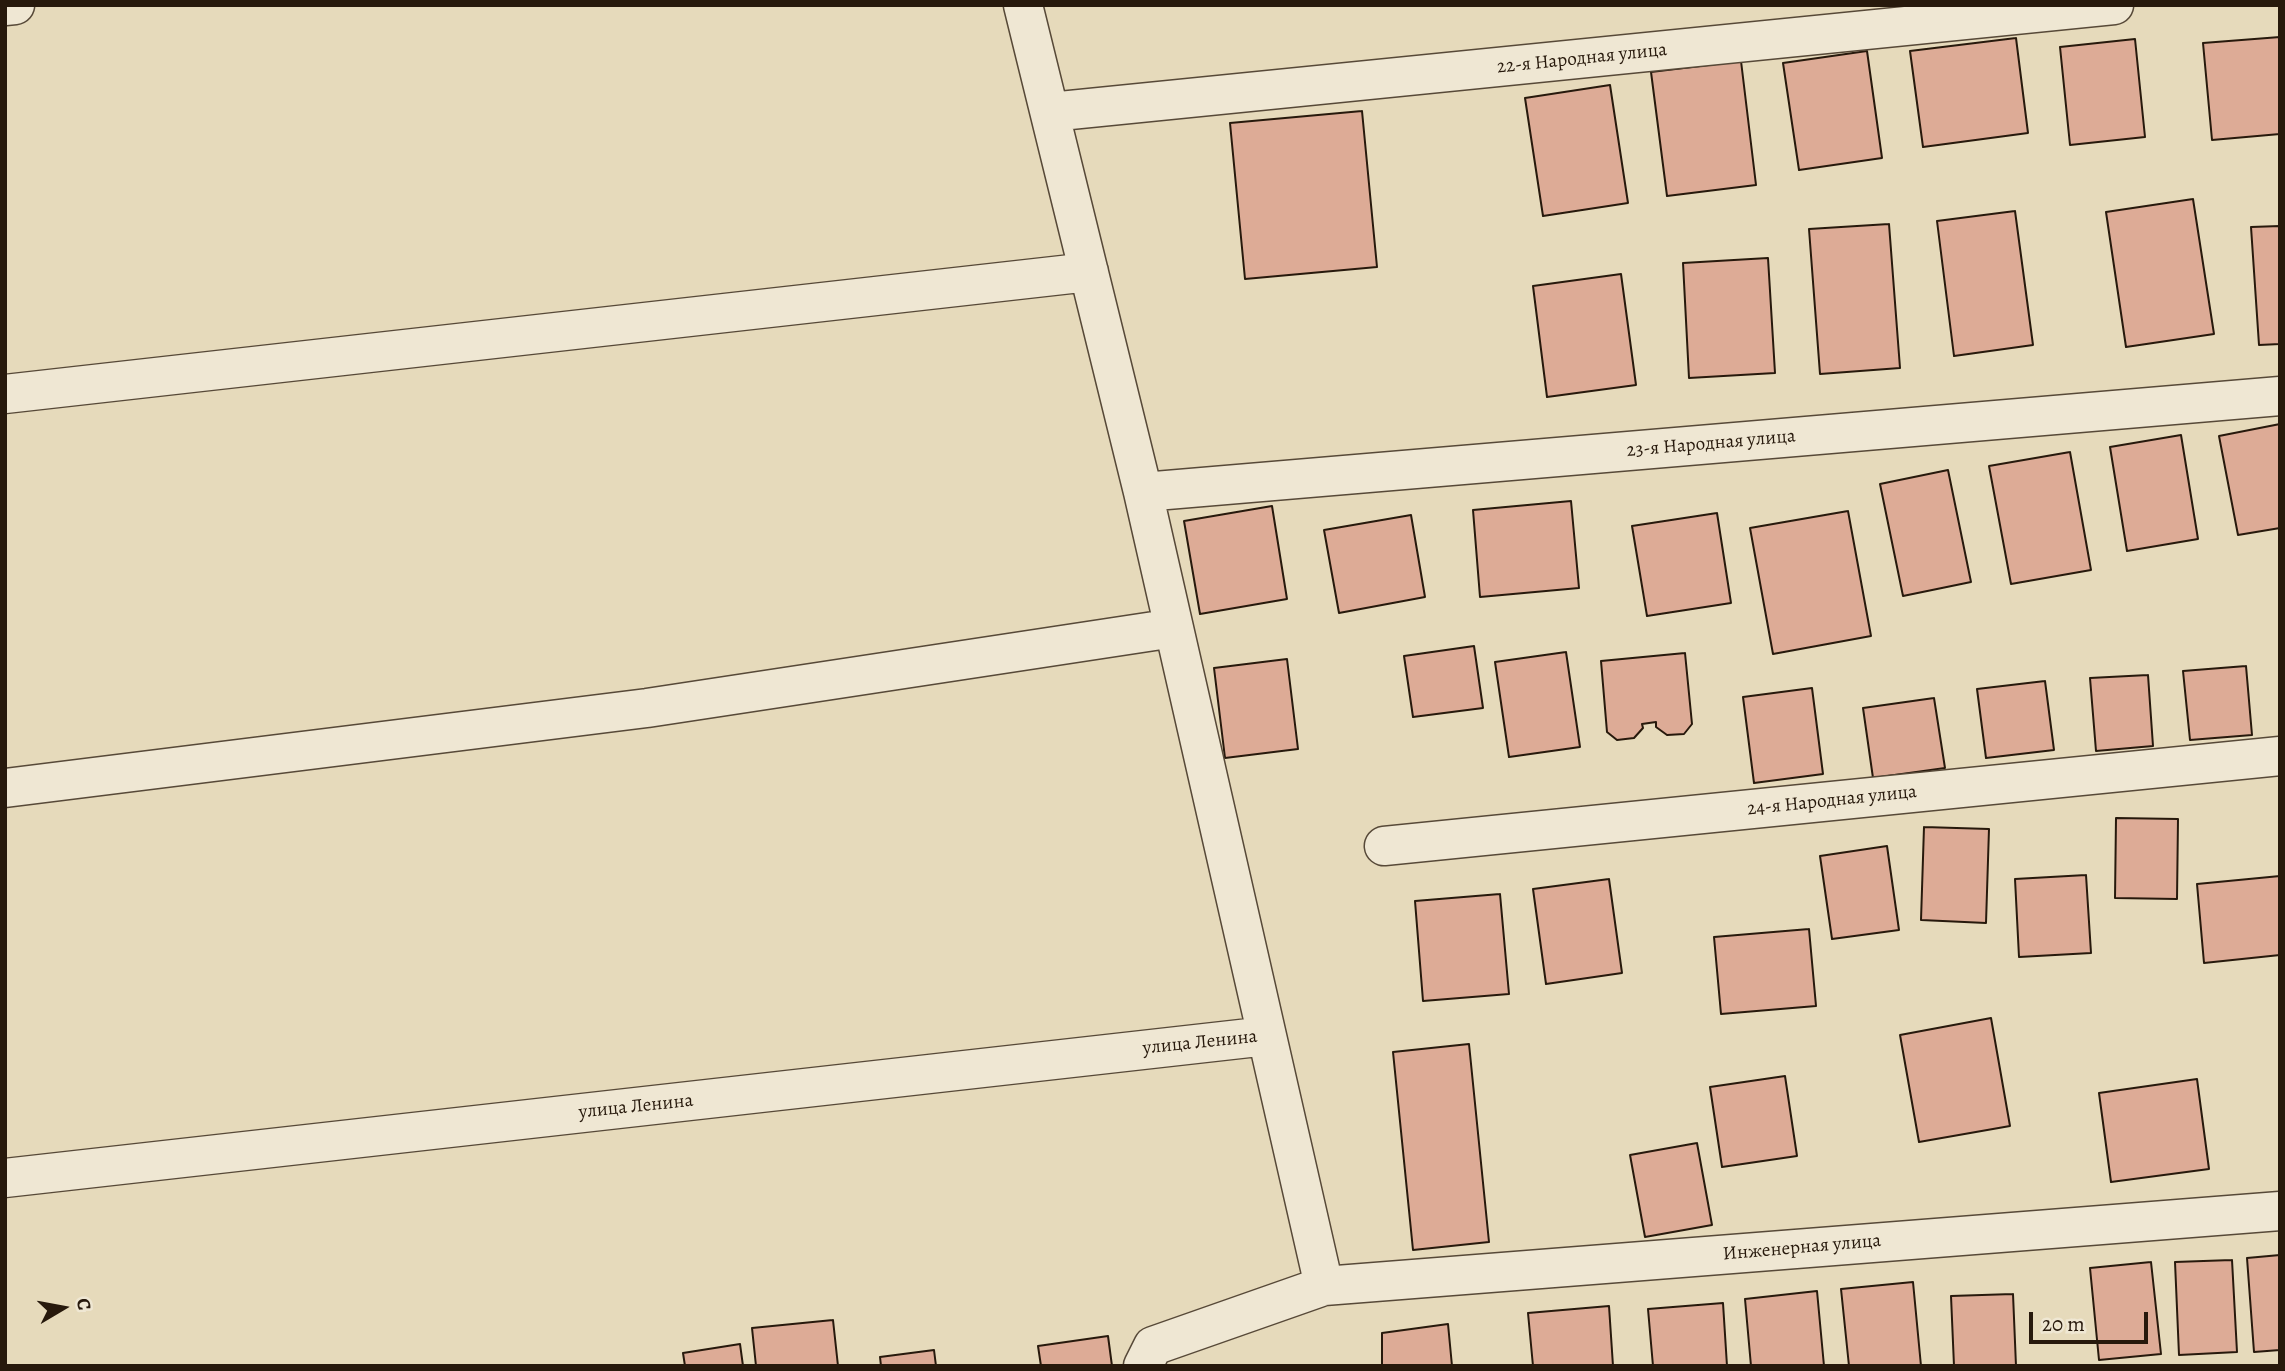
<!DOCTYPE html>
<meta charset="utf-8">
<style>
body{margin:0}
#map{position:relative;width:2285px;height:1371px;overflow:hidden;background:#e6dabb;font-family:Alegreya,serif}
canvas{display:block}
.frame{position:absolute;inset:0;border:7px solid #27190c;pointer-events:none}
.north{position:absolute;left:28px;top:1273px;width:70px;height:70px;-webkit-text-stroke:5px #efe7d3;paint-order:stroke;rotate:80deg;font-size:19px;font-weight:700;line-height:28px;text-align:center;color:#27190c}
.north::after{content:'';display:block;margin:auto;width:24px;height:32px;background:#27190c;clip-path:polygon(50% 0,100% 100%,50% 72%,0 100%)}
.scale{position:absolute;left:2029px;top:1312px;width:119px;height:32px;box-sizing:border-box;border:4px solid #27190c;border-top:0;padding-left:9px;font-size:21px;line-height:24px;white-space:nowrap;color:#27190c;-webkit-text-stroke:5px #efe7d3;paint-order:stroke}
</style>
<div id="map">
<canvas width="2285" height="1371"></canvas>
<div class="frame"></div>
<div class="north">С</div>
<div class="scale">20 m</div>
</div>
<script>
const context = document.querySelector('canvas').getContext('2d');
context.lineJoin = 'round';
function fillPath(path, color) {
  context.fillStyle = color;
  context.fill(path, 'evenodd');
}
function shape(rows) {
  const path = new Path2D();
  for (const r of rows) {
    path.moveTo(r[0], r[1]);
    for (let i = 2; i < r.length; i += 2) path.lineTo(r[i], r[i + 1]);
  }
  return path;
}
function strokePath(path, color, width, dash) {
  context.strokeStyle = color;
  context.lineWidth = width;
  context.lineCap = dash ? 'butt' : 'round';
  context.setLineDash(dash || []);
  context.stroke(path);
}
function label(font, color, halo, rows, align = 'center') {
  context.font = font + ' Alegreya,serif';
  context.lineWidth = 7;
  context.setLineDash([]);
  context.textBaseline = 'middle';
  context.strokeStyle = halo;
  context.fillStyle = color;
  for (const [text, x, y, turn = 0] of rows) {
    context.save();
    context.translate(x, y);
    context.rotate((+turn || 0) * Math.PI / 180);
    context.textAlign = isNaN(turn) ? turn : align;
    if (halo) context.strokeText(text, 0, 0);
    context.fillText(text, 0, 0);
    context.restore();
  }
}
const building = shape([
 [2280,37,2280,134,2212,140,2203,43,2280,37],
 [2016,38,2028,133,1923,147,1910,51,2016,38],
 [2135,39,2145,137,2070,145,2060,47,2135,39],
 [1867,51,1882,158,1799,170,1783,63,1867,51],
 [1741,61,1756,185,1667,196,1651,72,1741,61],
 [1610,85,1628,203,1543,216,1525,98,1610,85],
 [1362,111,1377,267,1245,279,1230,123,1362,111],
 [2193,199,2214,334,2126,347,2106,212,2193,199],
 [2015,211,2033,345,1954,356,1937,221,2015,211],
 [1889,224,1900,368,1820,374,1809,229,1889,224],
 [2280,226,2280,344,2259,345,2251,227,2280,226],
 [1768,258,1775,373,1689,378,1683,263,1768,258],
 [1621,274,1636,385,1547,397,1533,286,1621,274],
 [2280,424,2280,528,2238,535,2219,436,2280,424],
 [2181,435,2198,539,2127,551,2110,447,2181,435],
 [2070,452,2091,570,2011,584,1989,466,2070,452],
 [1948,470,1971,582,1903,596,1880,484,1948,470],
 [1571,501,1579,588,1480,597,1473,510,1571,501],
 [1272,506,1287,599,1200,614,1184,521,1272,506],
 [1848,511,1871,636,1773,654,1750,528,1848,511],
 [1717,513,1731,603,1647,616,1632,526,1717,513],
 [1411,515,1425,597,1339,613,1324,530,1411,515],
 [1474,646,1483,708,1413,717,1404,656,1474,646],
 [1566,652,1580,747,1509,757,1495,662,1566,652],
 [1685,653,1692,724,1684,734,1667,735,1656,727,1656,722,1642,724,1643,728,1634,738,1617,740,1607,732,1601,661,1685,653],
 [1287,659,1298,749,1225,758,1214,668,1287,659],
 [2246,666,2252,735,2190,740,2183,671,2246,666],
 [2148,675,2153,746,2096,751,2090,678,2148,675],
 [2045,681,2054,750,1986,758,1977,689,2045,681],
 [1812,688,1823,774,1754,783,1743,697,1812,688],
 [1934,698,1945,768,1873,778,1863,708,1934,698],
 [2116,818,2178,819,2177,899,2115,898,2116,818],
 [1924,827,1989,829,1986,923,1921,920,1924,827],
 [1887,846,1899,930,1832,939,1820,856,1887,846],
 [2086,875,2091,953,2019,957,2015,879,2086,875],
 [2280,876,2280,955,2204,963,2197,884,2280,876],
 [1609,879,1622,973,1546,984,1533,889,1609,879],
 [1500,894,1509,994,1423,1001,1415,901,1500,894],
 [1809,929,1816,1006,1721,1014,1714,937,1809,929],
 [1991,1018,2010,1126,1919,1142,1900,1035,1991,1018],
 [1469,1044,1489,1242,1413,1250,1393,1052,1469,1044],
 [1785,1076,1797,1156,1722,1167,1710,1087,1785,1076],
 [2197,1079,2209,1169,2111,1182,2099,1093,2197,1079],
 [1697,1143,1712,1225,1645,1237,1630,1155,1697,1143],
 [2280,1255,2280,1350,2254,1352,2247,1258,2280,1255],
 [2232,1260,2237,1352,2179,1355,2175,1262,2232,1260],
 [2151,1262,2161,1354,2099,1360,2090,1268,2151,1262],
 [1913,1282,1921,1366,1849,1366,1841,1289,1913,1282],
 [1817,1291,1824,1366,1751,1366,1745,1299,1817,1291],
 [2013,1294,2016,1366,1954,1366,1951,1296,2013,1294],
 [1723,1303,1727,1366,1653,1366,1648,1309,1723,1303],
 [1609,1306,1613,1366,1533,1366,1528,1313,1609,1306],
 [833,1320,838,1366,756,1366,752,1328,833,1320],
 [1448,1324,1452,1366,1382,1366,1382,1333,1448,1324],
 [1108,1336,1112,1366,1041,1366,1038,1346,1108,1336],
 [740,1344,743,1366,685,1366,683,1353,740,1344],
 [934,1350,936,1366,881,1366,880,1357,934,1350]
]);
const street = shape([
 [1023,5,1143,492,1324,1286],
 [5,6,15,5],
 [1050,112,2114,5],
 [5,394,1089,272],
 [1143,492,2280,396],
 [5,788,647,708,1174,628],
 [1384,846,2280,756],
 [5,1178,1267,1036],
 [1143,1366,1153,1346,1324,1286,2280,1211]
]);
const streetNames = [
 ["22-я Народная улица",1582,59,-6],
 ["23-я Народная улица",1711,444,-5],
 ["24-я Народная улица",1832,801,-6],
 ["улица Ленина",1200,1043,-6],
 ["улица Ленина",636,1107,-6],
 ["Инженерная улица",1802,1248,-5]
];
fillPath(building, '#ddab96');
strokePath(building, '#27190c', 2);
strokePath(street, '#574938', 41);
strokePath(street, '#efe7d3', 38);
label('19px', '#27190c', '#efe7d3', streetNames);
</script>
